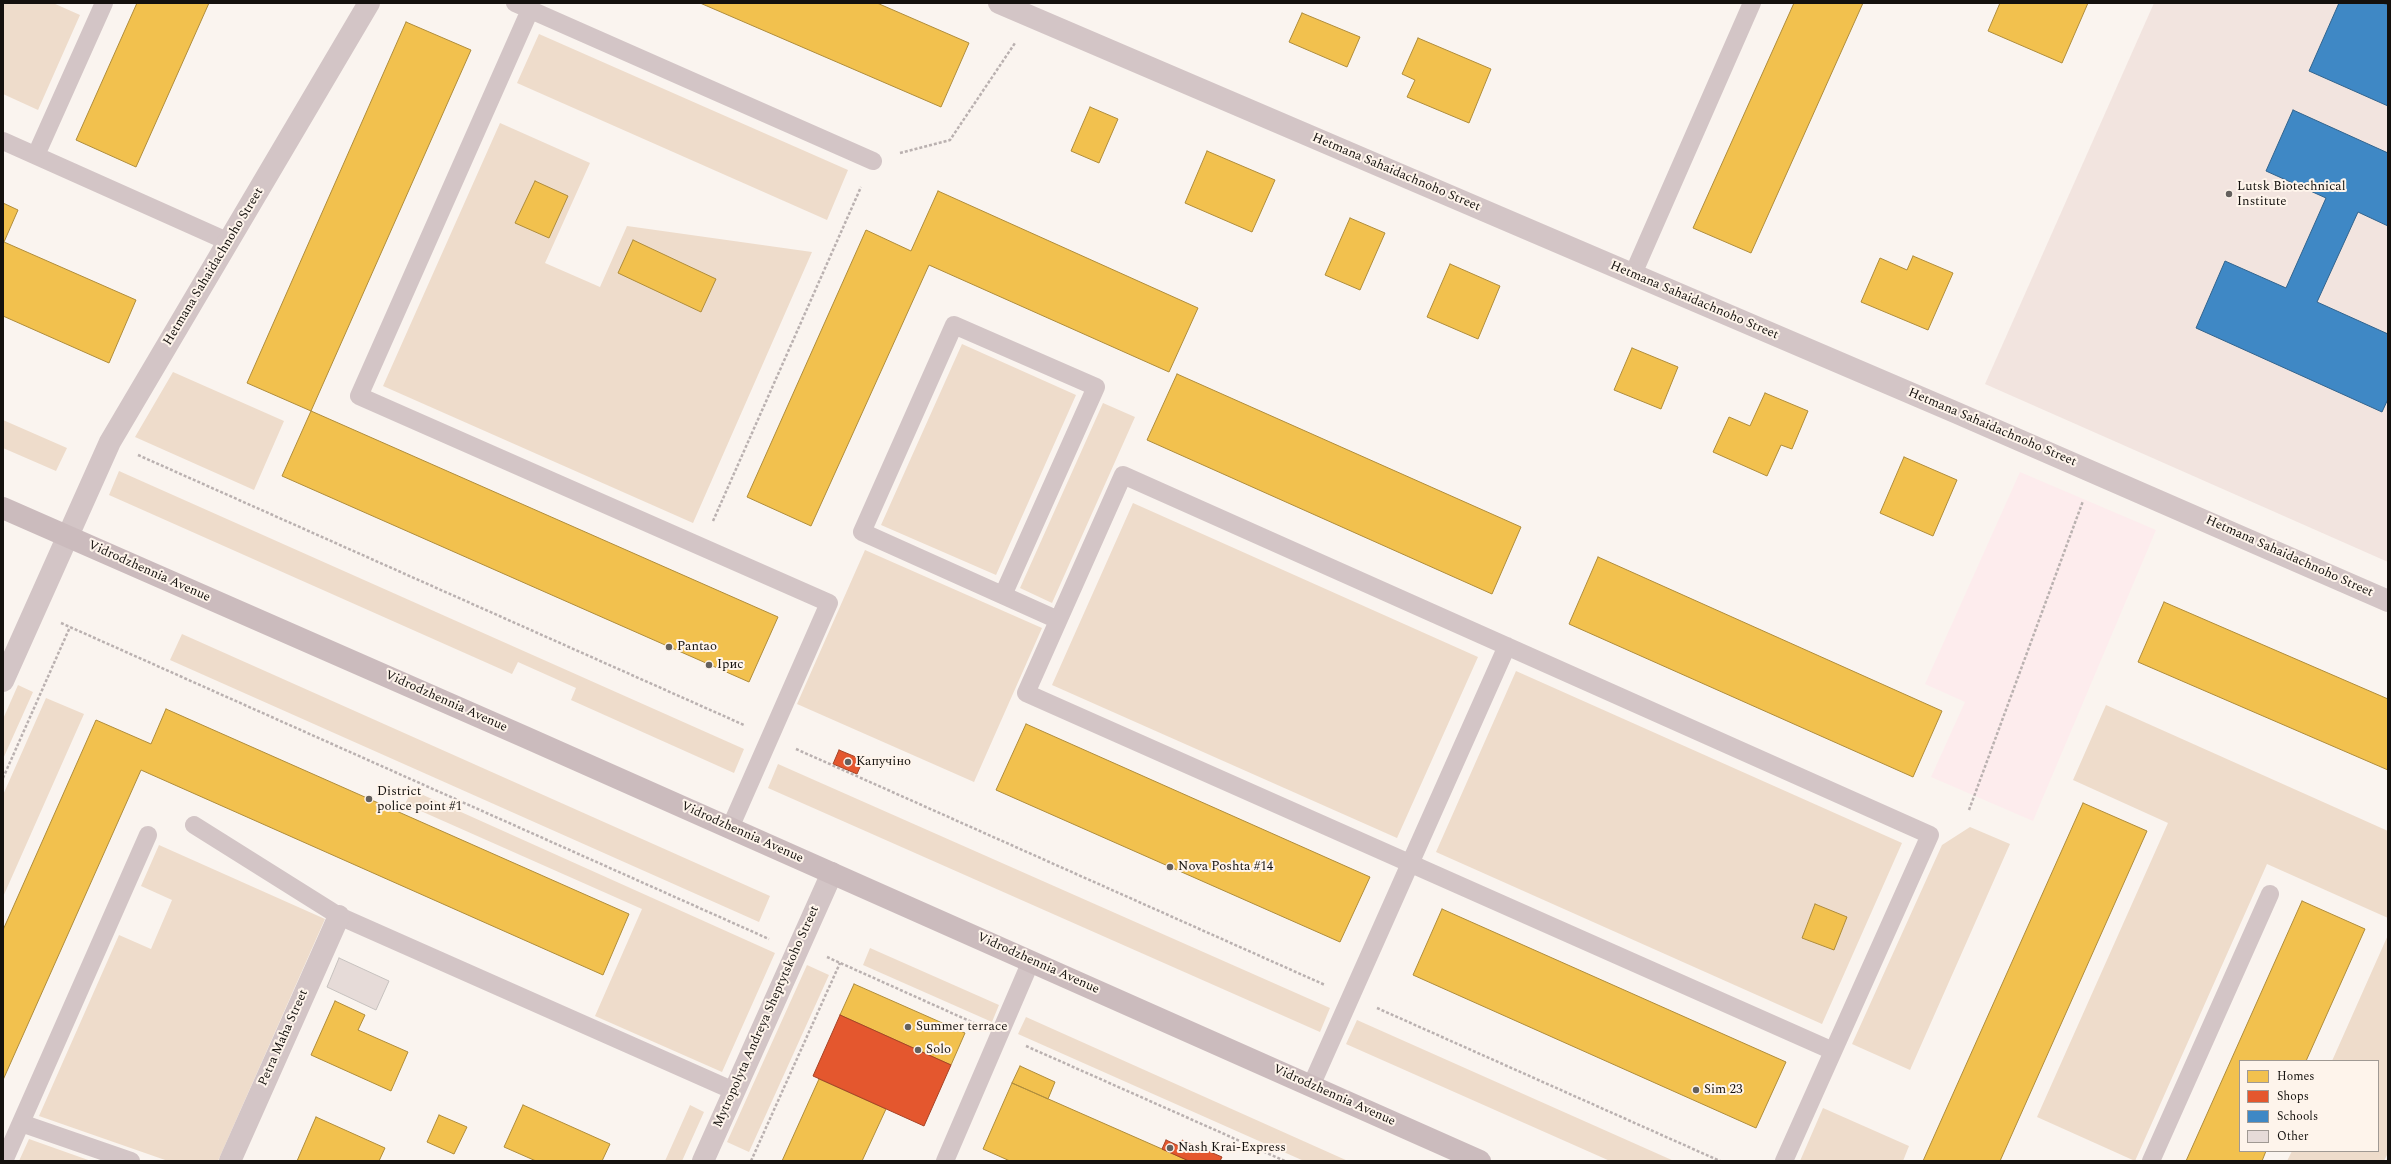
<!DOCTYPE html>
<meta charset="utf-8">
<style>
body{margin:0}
#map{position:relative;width:2391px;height:1164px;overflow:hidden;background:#faf4ef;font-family:Spectral,serif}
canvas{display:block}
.frame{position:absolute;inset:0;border:4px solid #14110e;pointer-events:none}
.legend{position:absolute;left:2239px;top:1060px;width:140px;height:92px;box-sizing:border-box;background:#fef4eb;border:1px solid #a09993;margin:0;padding:5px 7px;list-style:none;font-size:12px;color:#14110e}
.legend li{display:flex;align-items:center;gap:8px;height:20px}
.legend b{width:20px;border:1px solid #a09993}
</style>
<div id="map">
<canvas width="2391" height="1164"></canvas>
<div class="frame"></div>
<ul class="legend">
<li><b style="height:11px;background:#f2c14e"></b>Homes</li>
<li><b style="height:11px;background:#e4572e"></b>Shops</li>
<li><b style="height:11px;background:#3f88c5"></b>Schools</li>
<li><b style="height:11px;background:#e6dbd8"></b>Other</li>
</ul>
</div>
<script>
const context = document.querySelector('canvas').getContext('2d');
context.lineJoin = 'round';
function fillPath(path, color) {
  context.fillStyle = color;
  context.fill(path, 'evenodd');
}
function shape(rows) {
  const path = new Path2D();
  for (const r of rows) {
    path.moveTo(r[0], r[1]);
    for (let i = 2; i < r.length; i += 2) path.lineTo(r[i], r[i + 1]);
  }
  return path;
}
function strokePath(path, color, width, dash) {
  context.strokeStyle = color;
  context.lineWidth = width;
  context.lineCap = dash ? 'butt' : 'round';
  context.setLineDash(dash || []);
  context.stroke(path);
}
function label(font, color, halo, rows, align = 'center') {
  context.font = font + ' Spectral,serif';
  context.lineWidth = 4;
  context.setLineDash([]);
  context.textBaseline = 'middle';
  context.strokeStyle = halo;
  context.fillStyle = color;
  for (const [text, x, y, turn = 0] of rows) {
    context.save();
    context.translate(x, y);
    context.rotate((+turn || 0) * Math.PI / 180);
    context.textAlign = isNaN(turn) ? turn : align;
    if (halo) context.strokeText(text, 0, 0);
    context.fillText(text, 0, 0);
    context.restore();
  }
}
const industrial = shape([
 [2020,472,2156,530,2033,821,1931,777,1965,702,1925,684]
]);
const education = shape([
 [2154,3,2388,3,2388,562,1985,384]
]);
const green = shape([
 [3,3,53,3,80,15,38,110,3,94],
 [539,34,848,170,827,220,517,83],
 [500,123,590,163,545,263,600,287,627,226,812,252,693,523,383,386],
 [962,344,1076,395,996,575,881,525],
 [173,372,284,421,254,490,135,437],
 [1103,403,1135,417,1052,603,1020,588],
 [3,420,67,448,56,471,3,448],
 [119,471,744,749,734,773,571,700,576,688,518,662,512,674,109,495],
 [1133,503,1478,657,1397,838,1052,685],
 [865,550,1042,628,974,782,797,704],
 [182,634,770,896,759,922,170,660],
 [1516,671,1902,843,1822,1024,1436,852],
 [18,685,33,692,3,759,3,719],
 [46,698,84,714,3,897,3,795],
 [2106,705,2388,831,2388,918,2267,864,2135,1161,2037,1117,2168,823,2073,780],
 [778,764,1330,1008,1320,1032,768,788],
 [412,790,775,953,722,1072,595,1016,642,909,405,804],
 [1970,827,2010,844,1910,1070,1852,1044,1942,845],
 [159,845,325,919,218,1161,168,1161,39,1116,119,935,151,949,172,900,141,886],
 [2388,935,2388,1153,2384,1161,2287,1161,2292,1151,2378,1151,2378,1061,2332,1061],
 [870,948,999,1005,992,1022,863,965],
 [807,965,829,975,749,1152,727,1142],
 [1026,1017,1348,1161,1304,1161,1018,1034],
 [1357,1020,1674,1161,1610,1161,1346,1044],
 [690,1105,704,1112,682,1161,665,1161],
 [1823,1108,1909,1146,1903,1161,1800,1161],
 [29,1139,91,1161,19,1161]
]);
const homes = shape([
 [137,3,209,3,136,167,76,140,137,3],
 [700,3,877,3,969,43,941,107,700,3],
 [1794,3,1863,3,1751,253,1693,228,1794,3],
 [2000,3,2088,3,2062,63,1988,31,2000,3],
 [1302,13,1360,37,1347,67,1289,42,1302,13],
 [406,22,471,50,311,411,247,383,406,22],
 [1418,38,1491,69,1469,123,1407,97,1415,80,1402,74,1418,38],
 [1090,107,1118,119,1099,163,1071,151,1090,107],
 [1207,151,1275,180,1252,232,1185,203,1207,151],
 [535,181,568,196,549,238,515,223,535,181],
 [938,191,1198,308,1169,372,929,265,811,526,747,497,866,230,911,251,938,191],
 [3,203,18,210,4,242,136,300,109,363,3,316,3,203],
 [1350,218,1385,233,1360,290,1325,275,1350,218],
 [633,240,716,279,701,312,618,273,633,240],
 [1913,256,1953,273,1928,330,1861,302,1880,258,1907,270,1913,256],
 [1450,264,1500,286,1478,339,1427,317,1450,264],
 [1632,348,1678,367,1661,409,1614,390,1632,348],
 [1177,374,1521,527,1492,594,1147,440,1177,374],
 [1765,393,1808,411,1792,449,1781,445,1767,476,1713,452,1729,417,1750,426,1765,393],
 [311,411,778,617,749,682,282,476,311,411],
 [1904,457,1957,480,1933,536,1880,513,1904,457],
 [1598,557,1942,711,1913,777,1569,624,1598,557],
 [2164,602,2388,699,2388,770,2138,662,2164,602],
 [166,709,629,914,603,975,141,770,3,1080,3,930,96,720,151,744,166,709],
 [1026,724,1370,877,1340,942,996,790,1026,724],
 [2083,803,2147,831,2000,1161,1923,1161,2083,803],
 [2302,901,2365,929,2306,1061,2240,1061,2240,1151,2266,1151,2262,1161,2186,1161,2302,901],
 [1815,904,1847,917,1834,950,1802,938,1815,904],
 [1442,909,1786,1062,1756,1128,1413,975,1442,909],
 [854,984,965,1033,951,1065,840,1015,854,984],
 [335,1001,365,1015,358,1030,408,1052,391,1091,311,1055,335,1001],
 [1020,1066,1055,1082,1048,1099,1012,1083,1020,1066],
 [819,1079,886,1109,862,1161,782,1161,819,1079],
 [1012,1083,1162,1149,1189,1161,1010,1161,983,1149,1012,1083],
 [523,1105,610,1144,602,1161,536,1161,504,1147,523,1105],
 [439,1115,467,1127,454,1154,427,1142,439,1115],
 [316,1117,385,1148,379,1161,297,1161,316,1117]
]);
const shops = shape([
 [839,750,863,760,857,774,833,764,839,750],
 [840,1015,951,1065,924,1126,813,1076,840,1015],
 [1166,1140,1179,1146,1182,1140,1222,1157,1220,1161,1189,1161,1162,1149,1166,1140]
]);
const schools = shape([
 [2339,3,2382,3,2388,5,2388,106,2309,71,2339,3],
 [2293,110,2388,153,2388,226,2358,212,2317,302,2388,334,2388,399,2382,412,2196,328,2225,261,2286,288,2326,198,2266,171,2293,110]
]);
const building = shape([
 [339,958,389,981,376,1010,327,987,339,958]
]);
const path = shape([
 [900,153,950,140,1015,43],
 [138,455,744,725],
 [713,521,861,187],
 [61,623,769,939],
 [796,749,1325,985],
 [3,778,70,627],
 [1969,810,2083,501],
 [827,957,974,1023],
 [1377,1008,1720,1161],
 [1026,1046,1285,1161],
 [751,1161,840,963]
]);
const service = shape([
 [515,3,873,161],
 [530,10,359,396,829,603,730,828],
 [3,141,229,242],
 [36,155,104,3],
 [1633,274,1752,3],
 [1003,595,1096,387,954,325,862,532,1058,620],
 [194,825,339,916,734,1091],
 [1311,1086,1507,646],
 [21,1123,131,1161],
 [4,1161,148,835],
 [945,1161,1031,961],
 [1784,1161,1930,835,1123,475,1026,693,1833,1051],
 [2151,1161,2270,894]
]);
const minor = shape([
 [999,3,1957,413,2388,601],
 [3,681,110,442,369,3],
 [230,1161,339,916],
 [703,1161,832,873]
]);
const secondary = shape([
 [3,508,525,737,1480,1161]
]);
const markers = [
 [2229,194,4,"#64605d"],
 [669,647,4,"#64605d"],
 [709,665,4,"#64605d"],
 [848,762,4,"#64605d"],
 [369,799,4,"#64605d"],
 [1170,867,4,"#64605d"],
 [908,1027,4,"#64605d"],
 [918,1050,4,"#64605d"],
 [1696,1090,4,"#64605d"],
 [1170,1148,4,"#64605d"]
];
const streetNames = [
 ["Hetmana Sahaidachnoho Street",1396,173,23],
 ["Hetmana Sahaidachnoho Street",214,267,-59],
 ["Hetmana Sahaidachnoho Street",1694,301,23],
 ["Hetmana Sahaidachnoho Street",1992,428,23],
 ["Hetmana Sahaidachnoho Street",2289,557,24],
 ["Vidrodzhennia Avenue",149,572,24],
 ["Vidrodzhennia Avenue",446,702,24],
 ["Vidrodzhennia Avenue",742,833,24],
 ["Vidrodzhennia Avenue",1038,964,24],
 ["Mytropolyta Andreya Sheptytskoho Street",767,1017,-66],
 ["Petra Maha Street",284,1038,-66],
 ["Vidrodzhennia Avenue",1334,1096,24]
];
const poiNames = [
 ["Lutsk Biotechnical",2237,187],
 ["Institute",2237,202],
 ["Pantao",677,647],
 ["Ірис",717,665],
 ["Капучіно",856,762],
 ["District",377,792],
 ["police point #1",377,807],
 ["Nova Poshta #14",1178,867],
 ["Summer terrace",916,1027],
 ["Solo",926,1050],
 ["Sim 23",1704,1090],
 ["Nash Krai-Express",1178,1148]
];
fillPath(industrial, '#fdeced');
fillPath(education, '#f2e4df');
fillPath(green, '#eedccb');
fillPath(homes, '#f2c14e');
strokePath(homes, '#af8c3b', 1);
fillPath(shops, '#e4572e');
strokePath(shops, '#a64224', 1);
fillPath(schools, '#3f88c5');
strokePath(schools, '#32648e', 1);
fillPath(building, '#e6dbd8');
strokePath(building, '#c6c1be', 1);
strokePath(path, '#bab1b0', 2.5, [3, 2]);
strokePath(service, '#d3c5c6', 18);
strokePath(minor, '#d3c5c6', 22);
strokePath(secondary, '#cbbbbd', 22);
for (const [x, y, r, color] of markers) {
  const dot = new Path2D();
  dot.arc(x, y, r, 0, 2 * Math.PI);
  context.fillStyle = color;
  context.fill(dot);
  strokePath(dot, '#fef4eb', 1.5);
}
label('13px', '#14110e', '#fef4eb', streetNames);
label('13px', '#14110e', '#fef4eb', poiNames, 'left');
</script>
